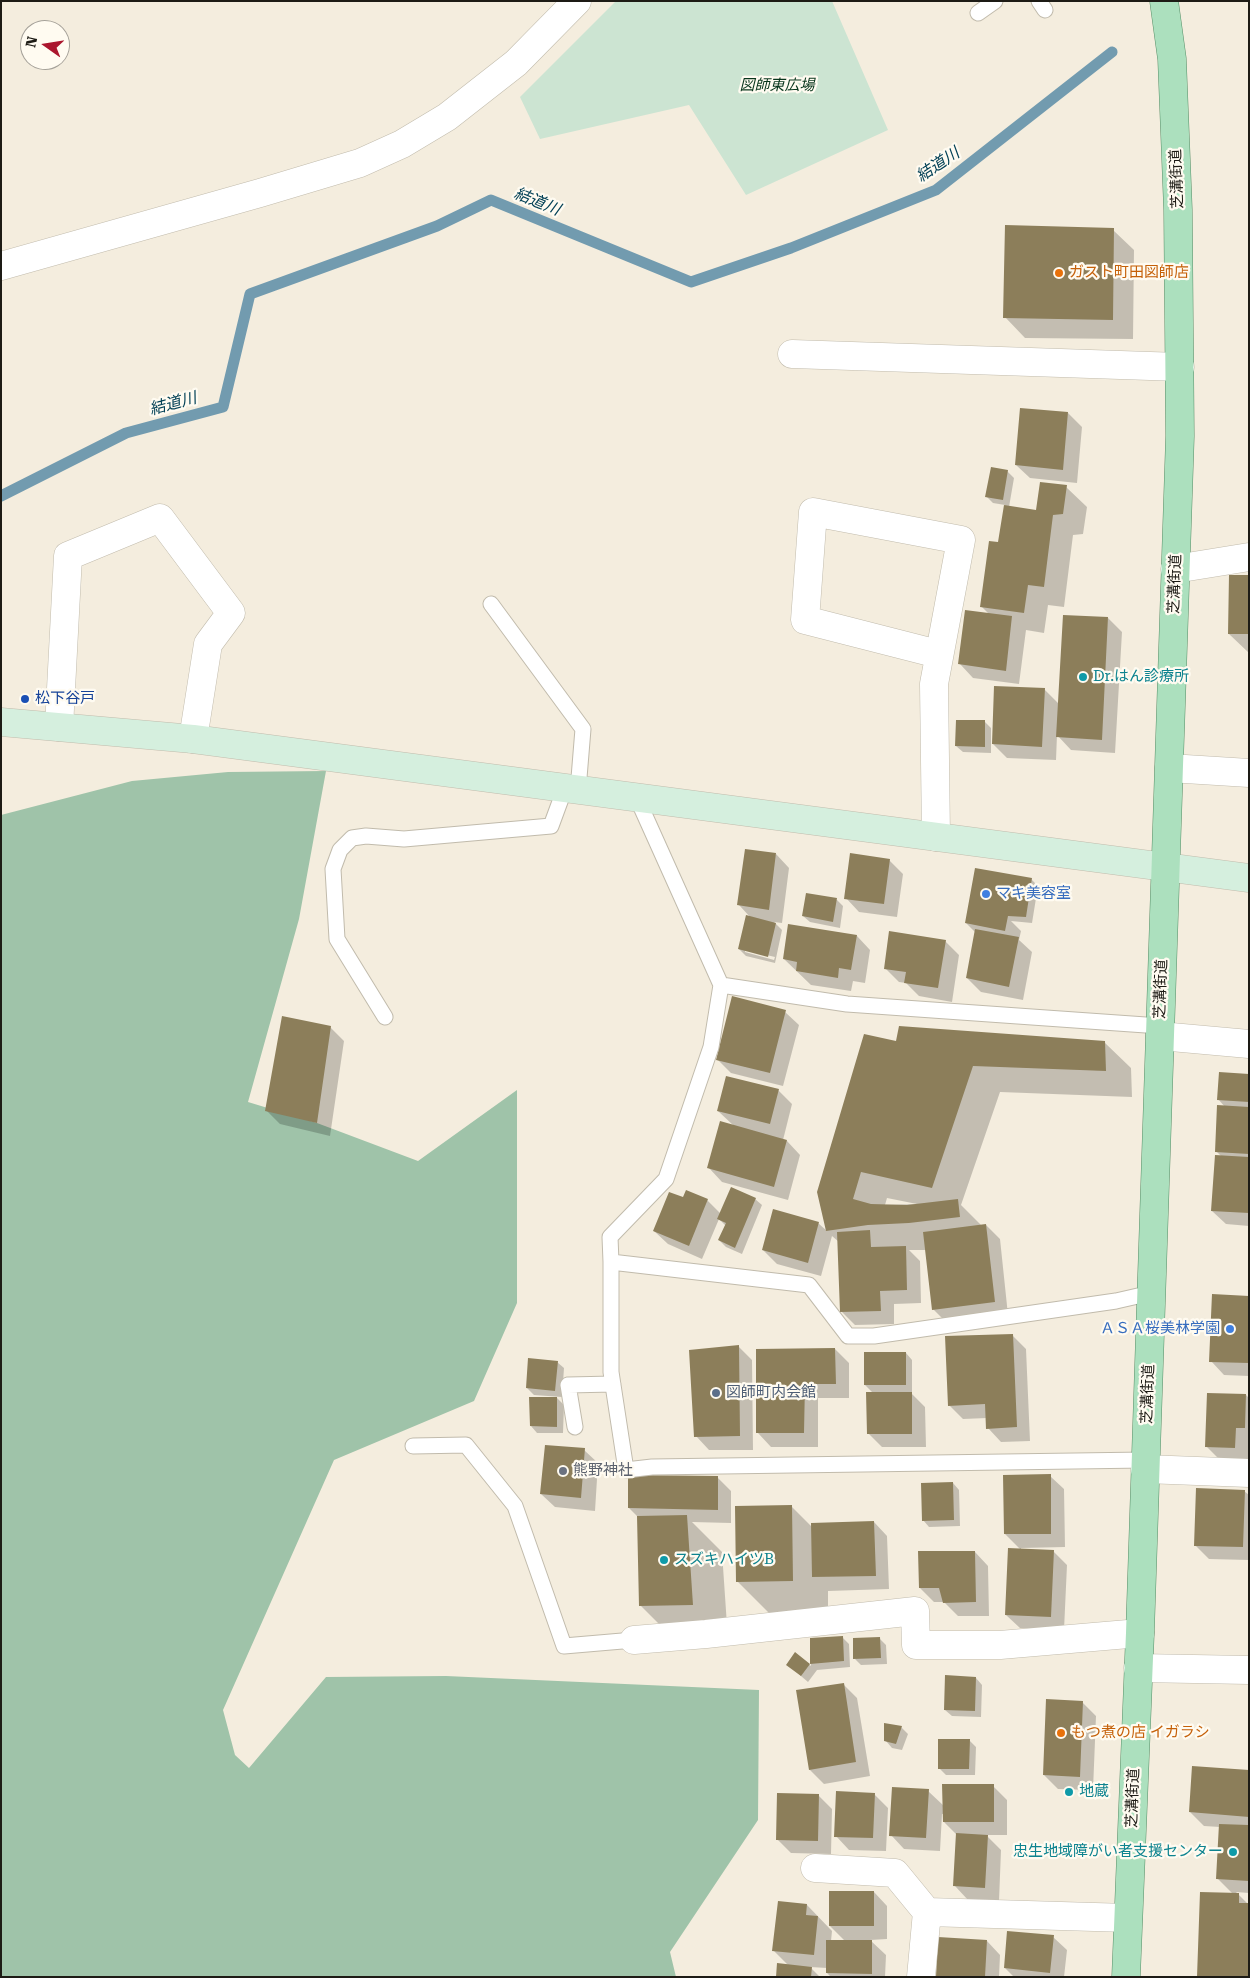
<!DOCTYPE html>
<meta charset="utf-8">
<style>
body{margin:0}
#map{position:relative;width:1250px;height:1978px;overflow:hidden;background:#f4edde;font-family:"Roboto Serif",serif}
canvas{display:block}
.frame{position:absolute;inset:0;border:2px solid #1d1b15;pointer-events:none}
.north{position:absolute;left:20px;top:20px;width:50px;height:50px;box-sizing:border-box;background:#fffbf1;border:1px solid #a5a199;border-radius:50%;rotate:283deg;font-size:14px;font-weight:700;line-height:20px;text-align:center;color:#1d1b15}
.north::after{content:'';display:block;margin:auto;width:18px;height:22px;background:#ab162e;clip-path:polygon(50% 0,100% 100%,50% 72%,0 100%)}
</style>
<div id="map">
<canvas width="1250" height="1978"></canvas>
<div class="frame"></div>
<div class="north">N</div>
</div>
<script>
const context = document.querySelector('canvas').getContext('2d');
context.lineJoin = 'round';
function fillPath(path, color) {
  context.fillStyle = color;
  context.fill(path, 'evenodd');
}
function shape(rows) {
  const path = new Path2D();
  for (const r of rows) {
    path.moveTo(r[0], r[1]);
    for (let i = 2; i < r.length; i += 2) path.lineTo(r[i], r[i + 1]);
  }
  return path;
}
function strokePath(path, color, width, dash) {
  context.strokeStyle = color;
  context.lineWidth = width;
  context.lineCap = dash ? 'butt' : 'round';
  context.setLineDash(dash || []);
  context.stroke(path);
}
function label(font, color, halo, rows, align = 'center') {
  context.font = font + ' "Roboto Serif","Noto Sans JP",serif';
  context.lineWidth = 4.5;
  context.setLineDash([]);
  context.textBaseline = 'middle';
  context.strokeStyle = halo;
  context.fillStyle = color;
  for (const [text, x, y, turn = 0] of rows) {
    context.save();
    context.translate(x, y);
    context.rotate((+turn || 0) * Math.PI / 180);
    context.textAlign = isNaN(turn) ? turn : align;
    if (halo) context.strokeText(text, 0, 0);
    context.fillText(text, 0, 0);
    context.restore();
  }
}
const green = shape([
 [616,1,832,1,888,130,746,195,689,105,540,139,520,97]
]);
const forest = shape([
 [326,771,299,919,248,1102,317,1123,418,1161,517,1090,517,1303,474,1401,334,1460,223,1710,235,1755,249,1768,326,1677,446,1676,759,1690,758,1820,670,1952,676,1977,1,1977,1,815,132,781,228,772]
]);
const shadow = shape([
 [1113,230,1134,250,1133,339,1025,338,1005,317],
 [1068,413,1082,427,1077,483,1030,478,1016,465],
 [1007,471,1014,478,1009,507,1037,511,1066,487,1087,507,1083,534,1073,535,1064,607,1048,605,1044,633,1026,630,1019,684,973,678,960,664,989,614,982,607,999,544,1005,505,993,503,986,496],
 [1249,577,1249,653,1229,634],
 [1108,618,1122,632,1115,753,1071,750,1057,735,1056,760,1007,758,992,743,1044,689,1059,704],
 [985,722,991,728,991,753,963,752,956,746],
 [776,854,789,868,782,923,774,922,782,930,775,963,746,956,739,949,751,918,739,905],
 [745,950,775,957,774,960,745,952],
 [889,860,903,874,897,917,859,912,846,898],
 [1031,879,1038,886,1032,923,1011,921,1021,931,1019,940,1032,952,1023,1000,981,992,967,978,975,932,966,923],
 [807,894,837,900,843,906,840,928,810,922,803,916],
 [857,936,870,950,865,983,853,981,851,991,811,985,784,959],
 [945,941,959,955,952,1002,919,996,906,983,899,982,885,968],
 [785,1012,799,1025,783,1086,731,1073,717,1059],
 [330,1027,344,1041,330,1136,280,1124,267,1111],
 [897,1042,1104,1042,1131,1068,1132,1097,1000,1092,961,1205,982,1226,986,1225,1000,1239,1008,1315,947,1323,933,1309,926,1250,909,1250,920,1261,921,1303,894,1304,894,1324,855,1325,841,1311,839,1242,832,1236,821,1276,777,1264,763,1250,818,1223,827,1231,818,1192],
 [887,1198,917,1204,885,1205],
 [1249,1075,1249,1226,1226,1224,1212,1211,1221,1156,1216,1151,1225,1107,1218,1099],
 [778,1090,792,1104,783,1140,787,1141,800,1155,788,1200,722,1182,709,1168,734,1126,718,1111],
 [684,1199,707,1200,721,1214,755,1199,762,1205,742,1254,726,1247,719,1240,726,1226,719,1219,702,1259,668,1244,654,1231],
 [1249,1297,1249,1376,1224,1375,1211,1361],
 [1012,1335,1026,1349,1030,1441,1001,1442,988,1428,987,1418,963,1419,949,1405],
 [738,1346,752,1360,753,1450,709,1450,696,1436],
 [835,1349,849,1363,849,1398,818,1398,818,1447,771,1447,758,1433],
 [906,1353,912,1360,912,1392,910,1392,925,1407,926,1447,882,1447,868,1433,873,1393,865,1385],
 [557,1362,564,1368,562,1397,534,1395,527,1388],
 [1246,1395,1249,1398,1248,1461,1220,1460,1206,1446],
 [557,1398,564,1405,563,1433,537,1433,531,1426],
 [584,1450,598,1463,595,1511,555,1507,541,1494],
 [1050,1476,1064,1489,1065,1547,1021,1548,1021,1550,1005,1534],
 [717,1477,731,1491,731,1523,692,1522,722,1552,728,1640,676,1641,640,1605,638,1517,629,1508],
 [953,1483,959,1490,960,1526,929,1527,923,1520],
 [1244,1491,1249,1495,1249,1560,1209,1559,1195,1545],
 [791,1506,813,1528,874,1522,887,1536,889,1589,828,1591,828,1616,773,1617,737,1581],
 [1053,1551,1067,1565,1064,1630,1020,1628,1006,1615],
 [975,1552,988,1566,989,1616,958,1616,944,1602,934,1602,920,1588],
 [842,1637,849,1644,850,1667,817,1670,808,1682,788,1665,795,1654,811,1666,811,1639],
 [879,1638,886,1645,887,1664,861,1665,855,1659],
 [976,1678,982,1685,981,1717,952,1716,945,1710],
 [843,1684,857,1698,870,1776,824,1784,810,1770,798,1691],
 [1082,1702,1096,1716,1093,1790,1058,1789,1044,1775],
 [901,1727,908,1734,902,1750,892,1748,886,1741],
 [969,1740,976,1747,975,1775,946,1775,939,1768],
 [1249,1772,1249,1893,1236,1892,1248,1904,1249,1977,1233,1894,1217,1878,1220,1827,1204,1826,1190,1812],
 [993,1786,1007,1800,1007,1835,986,1835,1001,1850,999,1901,968,1900,955,1886,957,1835,944,1822,944,1814,942,1814,940,1851,904,1849,891,1835,928,1791,944,1806],
 [874,1794,888,1808,886,1851,849,1850,836,1836],
 [818,1795,832,1809,831,1854,791,1853,777,1839],
 [874,1892,887,1906,887,1939,870,1940,886,1955,885,1977,831,1977,827,1973,827,1968,810,1967,820,1977,777,1977,789,1966,774,1951,779,1903,807,1905,832,1931,831,1941,845,1941,830,1926],
 [1053,1937,1067,1950,1064,1977,1014,1977,1005,1968],
 [987,1941,1000,1955,999,1977,938,1977]
]);
const stream = shape([
 [1,496,126,433,223,407,250,294,437,226,491,200,691,282,791,248,936,190,1112,52]
]);
const building = shape([
 [1005,225,1114,228,1113,320,1003,318],
 [1020,408,1068,412,1063,470,1015,465],
 [991,467,1008,470,1003,500,985,497],
 [1040,482,1067,485,1063,514,1053,515,1044,587,1028,585,1024,613,980,607,989,541,998,542,1004,505,1036,510],
 [1229,575,1249,575,1249,634,1228,634],
 [965,610,1012,616,1006,671,958,664],
 [1063,615,1108,617,1102,740,1056,737],
 [994,686,1045,688,1042,747,992,744],
 [956,720,985,720,985,747,955,746],
 [745,849,776,853,769,910,737,905],
 [850,853,890,859,884,904,844,899],
 [975,868,1032,878,1026,917,1008,916,1005,931,965,923],
 [806,893,837,898,833,922,802,916],
 [746,915,776,923,768,957,738,949],
 [788,924,857,935,851,970,839,968,838,978,796,971,797,962,783,959],
 [975,929,1019,937,1009,987,966,978],
 [889,931,946,940,938,988,904,983,906,972,884,969],
 [732,996,786,1010,770,1073,716,1060],
 [282,1016,331,1026,317,1123,265,1111],
 [899,1026,1105,1041,1106,1071,973,1066,932,1188,861,1172,853,1199,871,1204,907,1205,958,1199,960,1217,909,1223,868,1225,826,1231,817,1192,864,1034,896,1041],
 [1219,1072,1249,1074,1249,1102,1217,1100],
 [726,1076,779,1089,770,1124,717,1111],
 [1217,1105,1249,1107,1249,1154,1215,1152],
 [720,1121,787,1140,774,1187,707,1168],
 [1215,1155,1249,1157,1249,1213,1211,1211],
 [731,1187,756,1198,735,1248,718,1240,726,1223,717,1219],
 [686,1190,708,1199,689,1246,653,1231,669,1192,683,1197],
 [773,1209,819,1222,808,1263,762,1250],
 [986,1224,995,1302,932,1310,923,1232],
 [870,1230,871,1247,906,1246,907,1290,880,1291,881,1311,840,1312,837,1232],
 [1212,1294,1249,1296,1249,1363,1209,1362],
 [1013,1334,1017,1427,986,1429,985,1404,948,1406,945,1336],
 [739,1345,740,1436,694,1437,689,1350],
 [835,1348,836,1384,805,1384,804,1433,756,1433,756,1349],
 [864,1352,906,1352,906,1385,864,1385],
 [528,1358,558,1361,555,1391,526,1388],
 [866,1392,912,1392,912,1434,867,1434],
 [1207,1393,1246,1394,1245,1428,1236,1428,1235,1448,1205,1447],
 [529,1397,557,1397,557,1427,530,1426],
 [545,1445,585,1448,581,1498,540,1494],
 [1051,1474,1051,1534,1004,1534,1003,1475],
 [628,1475,718,1476,718,1510,628,1508],
 [953,1482,954,1520,922,1521,921,1483],
 [1196,1488,1245,1490,1243,1547,1194,1546],
 [792,1505,793,1581,736,1582,735,1506],
 [687,1515,693,1605,639,1606,637,1516],
 [874,1521,876,1576,812,1577,811,1523],
 [1008,1548,1054,1550,1051,1617,1005,1615],
 [918,1551,975,1551,976,1602,943,1603,939,1588,919,1588],
 [843,1636,844,1661,810,1664,801,1676,786,1665,795,1652,810,1664,810,1638],
 [880,1637,881,1658,853,1659,853,1638],
 [945,1675,976,1677,975,1711,944,1710],
 [844,1683,856,1762,809,1770,796,1690],
 [1046,1699,1083,1701,1080,1777,1043,1775],
 [884,1723,902,1726,896,1744,884,1741],
 [938,1739,970,1739,969,1769,938,1769],
 [1192,1766,1249,1770,1249,1817,1189,1812],
 [942,1784,994,1784,994,1822,943,1822],
 [892,1787,929,1789,926,1838,889,1836],
 [836,1791,875,1793,873,1838,834,1837],
 [777,1793,819,1794,818,1841,776,1840],
 [1219,1824,1249,1825,1249,1881,1216,1879],
 [956,1833,988,1835,985,1888,953,1886],
 [829,1891,874,1891,874,1926,829,1926],
 [1200,1892,1239,1893,1239,1903,1249,1903,1249,1977,1197,1977],
 [778,1901,807,1904,806,1915,818,1916,814,1955,772,1951],
 [1007,1931,1054,1935,1050,1973,1004,1968],
 [938,1937,987,1940,985,1977,936,1977],
 [826,1940,872,1940,872,1974,826,1973],
 [777,1963,812,1967,811,1977,776,1977]
]);
const lane = shape([
 [1039,1,1045,10],
 [978,13,995,1],
 [491,604,583,729,578,790],
 [637,798,721,985,711,1047,666,1179,610,1237,611,1262,809,1285,848,1336,874,1336,1116,1301,1151,1293],
 [721,985,847,1004,1160,1026],
 [385,1017,337,939,333,869,340,850,352,838,366,836,404,839,551,826,565,788],
 [611,1262,611,1372,626,1470,652,1467,1145,1460],
 [575,1427,568,1385,613,1384],
 [413,1446,466,1445,515,1506,564,1646,634,1640]
]);
const street = shape([
 [1,266,260,193,360,163,402,144,447,117,516,63,577,1],
 [792,354,1180,367],
 [1175,569,1249,557],
 [59,727,68,556,160,518,231,613,208,644,193,739],
 [1169,768,1249,773],
 [936,837,934,684,961,540,813,512,805,620,938,654],
 [1160,1036,1249,1044],
 [1145,1469,1249,1473],
 [634,1640,706,1634,915,1611,916,1645,1000,1645,1140,1633],
 [1138,1668,1249,1670],
 [815,1868,895,1873,927,1912],
 [921,1977,927,1912,1128,1918]
]);
const secondary = shape([
 [1,722,193,739,1249,878]
]);
const primary = shape([
 [1126,1977,1140,1633,1180,436,1178,210,1172,59,1164,1]
]);
const markers = [
 [1059,273,5,"#e8710a"],
 [1083,677,5,"#0f9aa8"],
 [25,699,5,"#1a4fb4"],
 [986,894,5,"#3f7fe0"],
 [1230,1329,5,"#3f7fe0"],
 [716,1393,5,"#5c6f8a"],
 [563,1471,5,"#6b7280"],
 [664,1560,5,"#0f9aa8"],
 [1061,1733,5,"#e8710a"],
 [1069,1792,5,"#0f9aa8"],
 [1233,1852,5,"#0f9aa8"]
];
const parkNames = [
 ["図師東広場",777,86]
];
const streetNames = [
 ["芝溝街道",1177,179,-92],
 ["芝溝街道",1175,584,-88],
 ["芝溝街道",1161,989,-88],
 ["芝溝街道",1148,1394,-88],
 ["芝溝街道",1133,1798,-88]
];
const foodNames = [
 ["ガスト町田図師店",1069,273],
 ["もつ煮の店 イガラシ",1071,1733]
];
const cultureNames = [
 ["Dr.はん診療所",1093,677],
 ["スズキハイツB",674,1560],
 ["地蔵",1079,1792],
 ["忠生地域障がい者支援センター",1223,1852,"right"]
];
const transitNames = [
 ["松下谷戸",35,699]
];
const shopNames = [
 ["マキ美容室",996,894],
 ["ＡＳＡ桜美林学園",1220,1329,"right"]
];
const serviceNames = [
 ["図師町内会館",726,1393]
];
const worshipNames = [
 ["熊野神社",573,1471]
];
const waterNames = [
 ["結道川",938,165,-34],
 ["結道川",537,202,22],
 ["結道川",173,404,-15]
];
fillPath(green, '#cce4d2');
fillPath(forest, '#9fc3a9');
fillPath(shadow, '#0003');
strokePath(stream, '#729baf', 11);
fillPath(building, '#8c7e5a');
strokePath(lane, '#c1bbac', 17);
strokePath(street, '#c1bbac', 29);
strokePath(secondary, '#c1bbac', 29);
strokePath(primary, '#568d66', 29);
strokePath(lane, '#fff', 15);
strokePath(street, '#fff', 28);
strokePath(secondary, '#d5efde', 28);
strokePath(primary, '#ace0be', 28);
for (const [x, y, r, color] of markers) {
  const dot = new Path2D();
  dot.arc(x, y, r, 0, 2 * Math.PI);
  context.fillStyle = color;
  context.fill(dot);
  strokePath(dot, '#fffbf1', 2);
}
label('italic 15px', '#07351b', '#fffbf1', parkNames);
label('15px', '#1d1b15', '#fffbf1', streetNames);
label('15px', '#c56008', '#fffbf1', foodNames, 'left');
label('15px', '#0d838f', '#fffbf1', cultureNames, 'left');
label('15px', '#164399', '#fffbf1', transitNames, 'left');
label('15px', '#366cbe', '#fffbf1', shopNames, 'left');
label('15px', '#4e5e75', '#fffbf1', serviceNames, 'left');
label('15px', '#5b616d', '#fffbf1', worshipNames, 'left');
label('italic 16px', '#034156', '#fffbf1', waterNames);
</script>
